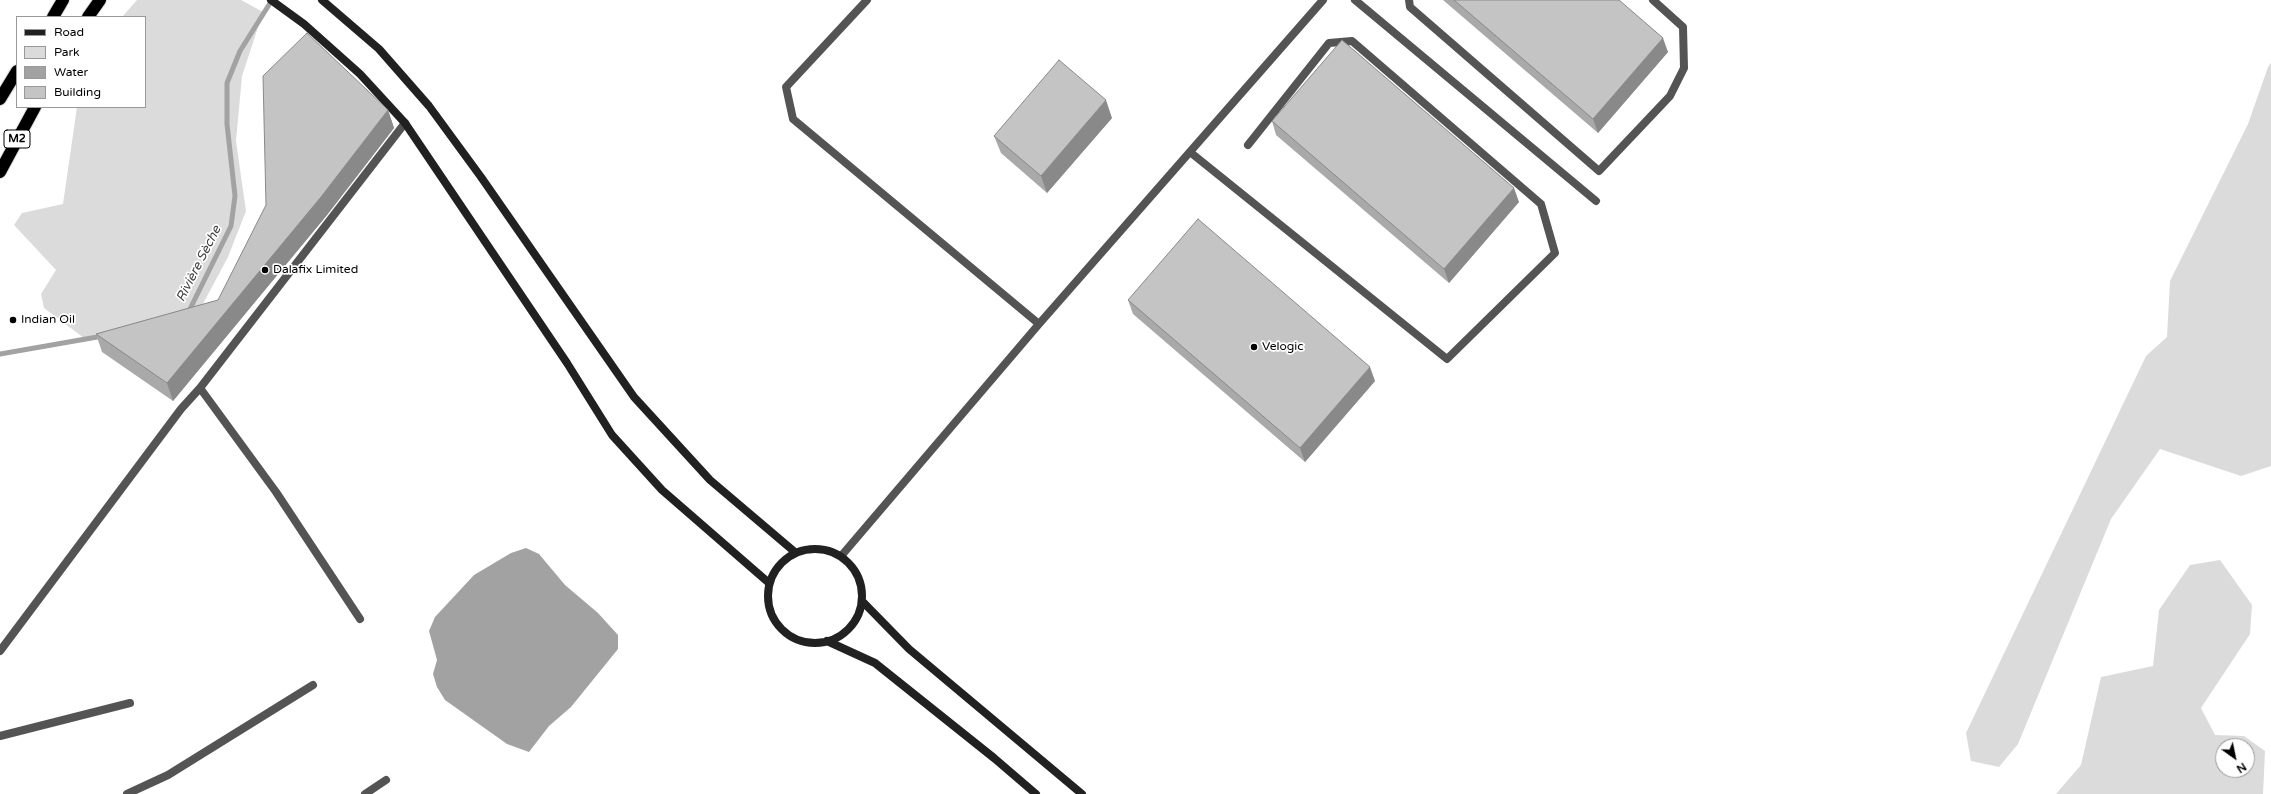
<!DOCTYPE html>
<meta charset="utf-8">
<style>
body{margin:0}
#map{position:relative;width:2271px;height:794px;overflow:hidden;background:#fff;font-family:"Varela Round",sans-serif}
canvas{display:block}
.legend{position:absolute;left:16px;top:16px;width:130px;height:92px;box-sizing:border-box;background:#fff;border:1px solid #999;margin:0;padding:5px 7px;list-style:none;font-size:12px;color:#000}
.legend li{display:flex;align-items:center;gap:8px;height:20px}
.legend b{width:20px;border:1px solid #999}
.north{position:absolute;left:2215px;top:738px;width:40px;height:40px;box-sizing:border-box;background:#fff;border:1px solid #999;border-radius:50%;rotate:147deg;font-size:11px;font-weight:700;line-height:16px;text-align:center;color:#000}
.north::after{content:'';display:block;margin:auto;width:14px;height:18px;background:#000;clip-path:polygon(50% 0,100% 100%,50% 72%,0 100%)}
</style>
<div id="map">
<canvas width="2271" height="794"></canvas>
<ul class="legend">
<li><b style="height:5px;background:#212121"></b>Road</li>
<li><b style="height:11px;background:#dbdbdb"></b>Park</li>
<li><b style="height:11px;background:#a2a2a2"></b>Water</li>
<li><b style="height:11px;background:#c4c4c4"></b>Building</li>
</ul>
<div class="north">N</div>
</div>
<script>
const context = document.querySelector('canvas').getContext('2d');
context.lineJoin = 'round';
function fillPath(path, color) {
  context.fillStyle = color;
  context.fill(path, 'evenodd');
}
function shape(rows) {
  const path = new Path2D();
  for (const r of rows) {
    if (r.length === 3) {
      path.moveTo(r[0] + r[2], r[1]);
      path.arc(r[0], r[1], r[2], 0, 2 * Math.PI);
      continue;
    }
    path.moveTo(r[0], r[1]);
    for (let i = 2; i < r.length; i += 2) path.lineTo(r[i], r[i + 1]);
  }
  return path;
}
function strokePath(path, color, width, dash) {
  context.strokeStyle = color;
  context.lineWidth = width;
  context.lineCap = dash ? 'butt' : 'round';
  context.setLineDash(dash || []);
  context.stroke(path);
}
function label(font, color, halo, rows, align = 'center') {
  context.font = font + ' "Varela Round",sans-serif';
  context.lineWidth = 3.5;
  context.setLineDash([]);
  context.textBaseline = 'middle';
  context.strokeStyle = halo;
  context.fillStyle = color;
  for (const [text, x, y, turn = 0] of rows) {
    context.save();
    context.translate(x, y);
    context.rotate((+turn || 0) * Math.PI / 180);
    context.textAlign = isNaN(turn) ? turn : align;
    if (halo) context.strokeText(text, 0, 0);
    context.fillText(text, 0, 0);
    context.restore();
  }
}
const green = shape([
 [137,0,241,0,263,12,242,76,236,141,246,211,228,257,197,315,88,341,44,308,41,294,56,270,14,225,22,213,63,204,77,107,145,107,145,17,122,17],
 [2271,63,2271,466,2241,476,2160,449,2111,519,2018,744,1999,767,1971,761,1966,733,2146,356,2167,337,2170,281,2248,124,2268,67],
 [2220,560,2252,605,2250,634,2201,708,2215,735,2244,736,2265,751,2263,794,2056,794,2081,765,2101,677,2153,666,2159,610,2190,565],
 [2223,746,2247,746,2247,770,2223,770]
]);
const water = shape([
 [526,548,539,554,565,585,598,613,618,635,618,649,571,707,549,726,529,752,507,744,445,700,437,687,433,674,437,660,429,631,435,617,474,575,511,553]
]);
const stream = shape([
 [186,312,189,311,231,226,235,196,227,124,227,83,240,51,272,0],
 [0,354,103,336]
]);
const street = shape([
 [867,0,786,87,793,119,1039,324],
 [1355,0,1596,201],
 [1409,0,1410,7,1599,171,1670,96,1684,68,1683,27,1653,0],
 [1190,152,1447,359,1555,253,1541,204,1352,41,1329,43,1248,145],
 [200,388,276,492,360,619],
 [842,555,1039,324,1323,0],
 [0,651,181,409,200,388,405,123],
 [0,736,130,703],
 [127,794,168,775,313,685],
 [365,794,386,780]
]);
const secondary = shape([
 [271,0,304,24,360,74,405,123,567,363,612,435,662,490,769,583],
 [322,0,379,49,429,106,481,177,634,397,710,480,796,553],
 [815,596,47],
 [862,601,909,649,1082,794],
 [827,641,875,663,994,758,1036,794]
]);
const highway = shape([
 [53,17,63,0],
 [88,17,100,0],
 [0,99,17,71],
 [0,172,35,107]
]);
const wall = shape([
 [1443,0,1619,0,1668,52,1598,133],
 [388,110,394,128,327,215,173,401,102,352,96,334,218,300],
 [1112,118,1047,193,1001,153,994,136],
 [1272,121,1519,202,1449,283,1276,135],
 [1128,300,1375,381,1305,462,1133,314]
]);
const shadedWall = shape([
 [1663,38,1668,52,1598,133,1593,119],
 [1106,100,1112,118,1047,193,1041,176],
 [388,110,394,128,327,215,173,401,167,383],
 [1514,188,1519,202,1449,283,1444,269],
 [1370,367,1375,381,1305,462,1300,448]
]);
const building = shape([
 [1454,0,1619,0,1663,38,1593,119,1454,0],
 [307,33,388,110,321,197,167,383,96,334,218,300,266,205,263,76,307,33],
 [1342,40,1514,188,1444,269,1272,121,1342,40],
 [1059,60,1106,100,1041,176,994,136,1059,60],
 [1198,219,1370,367,1300,448,1128,300,1198,219]
]);
const markers = [
 [265,270,4,"#000"],
 [13,320,4,"#000"],
 [1254,347,4,"#000"]
];
const shields = [
 [17,139,26]
];
const shieldNames = [
 ["M2",17,139]
];
const poiNames = [
 ["Dalafix Limited",273,270],
 ["Indian Oil",21,320],
 ["Velogic",1262,347]
];
const waterNames = [
 ["Rivière Sèche",199,264,-63]
];
fillPath(green, '#dbdbdb');
fillPath(water, '#a2a2a2');
strokePath(stream, '#a2a2a2', 5);
strokePath(highway, '#dbdbdb', 14);
strokePath(street, '#545454', 8);
strokePath(secondary, '#212121', 8);
strokePath(highway, '#000', 12);
fillPath(wall, '#a9a9a9');
fillPath(shadedWall, '#898989');
fillPath(building, '#c4c4c4');
strokePath(building, '#898989', 1);
for (const [x, y, r, color] of markers) {
  const dot = new Path2D();
  dot.arc(x, y, r, 0, 2 * Math.PI);
  context.fillStyle = color;
  context.fill(dot);
  strokePath(dot, '#fff', 1.5);
}
for (const [x, y, w] of shields) {
  const box = new Path2D();
  box.roundRect(x - w / 2, y - 9, w, 18, 3);
  context.fillStyle = '#fff';
  context.fill(box);
  strokePath(box, '#000', 1);
}
label('bold 11px', '#000', null, shieldNames);
label('12px', '#000', '#fff', poiNames, 'left');
label('italic 13px', '#434343', '#fff', waterNames);
</script>
